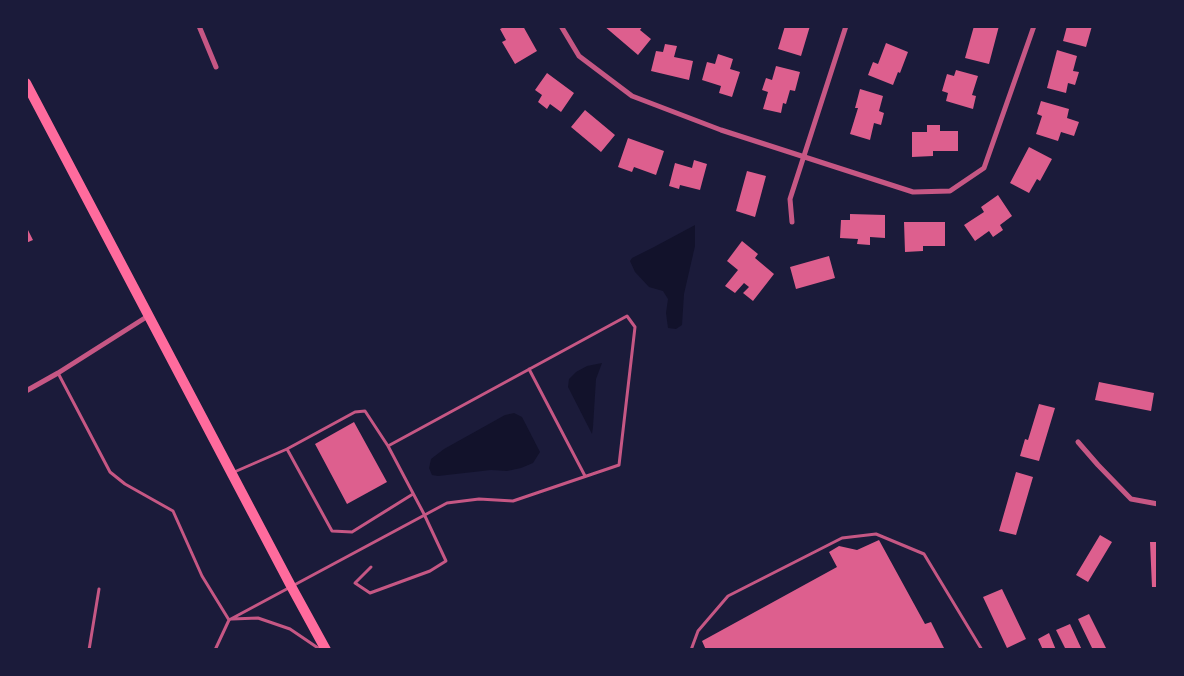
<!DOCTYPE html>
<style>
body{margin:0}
#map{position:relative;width:1184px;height:676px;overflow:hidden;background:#1b1b3a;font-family:"Space Grotesk",sans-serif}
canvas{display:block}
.frame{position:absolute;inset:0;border:28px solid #1b1b3a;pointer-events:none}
</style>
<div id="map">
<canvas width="1184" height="676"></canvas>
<div class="frame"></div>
</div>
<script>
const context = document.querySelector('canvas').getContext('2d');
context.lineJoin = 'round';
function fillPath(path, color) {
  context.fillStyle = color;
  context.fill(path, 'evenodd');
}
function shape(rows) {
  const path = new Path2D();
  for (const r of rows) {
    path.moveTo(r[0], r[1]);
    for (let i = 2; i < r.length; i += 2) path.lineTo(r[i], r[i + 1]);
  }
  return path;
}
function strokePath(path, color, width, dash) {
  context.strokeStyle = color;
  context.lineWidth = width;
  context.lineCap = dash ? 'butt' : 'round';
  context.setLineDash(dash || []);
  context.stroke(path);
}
const water = shape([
 [695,225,695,246,684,294,682,325,676,329,668,328,666,313,668,299,663,291,649,287,635,272,630,261,632,258,654,247],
 [602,363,596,379,593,427,592,434,568,387,569,379,576,372,587,366],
 [514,413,522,417,540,452,533,463,521,468,507,471,491,470,438,476,432,475,429,468,431,459,444,449,505,415]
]);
const building = shape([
 [506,26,523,26,537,51,515,64,502,42,506,40,500,29],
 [604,26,643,26,640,30,651,39,638,55],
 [785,26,810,26,801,56,778,49],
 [974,26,999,26,989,64,965,58],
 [1067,26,1092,26,1086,47,1063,41],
 [886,43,908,52,900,73,898,72,893,85,868,75,873,62,878,64],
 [665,44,677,46,674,57,693,61,689,80,651,71,656,51,663,52],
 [1057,50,1077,56,1073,71,1079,72,1075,85,1068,83,1066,93,1047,88],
 [718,54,733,59,730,69,740,72,732,97,719,93,721,86,702,80,707,62,715,64],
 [776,66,800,72,795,91,790,90,786,104,783,103,781,113,763,109,768,92,762,90,766,78,772,80],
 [956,70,978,76,972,95,976,96,973,109,946,101,948,93,942,91,947,74,954,76],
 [547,73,574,93,561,112,550,104,547,109,538,102,542,95,535,90],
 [860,89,883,96,879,111,884,113,881,125,874,123,870,140,850,134,858,108,855,108],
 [1041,101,1069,109,1067,118,1079,122,1074,136,1061,132,1058,141,1036,134,1042,116,1037,114],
 [585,110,615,135,601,152,571,127],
 [927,125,940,125,940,131,958,131,958,151,933,151,933,156,912,157,912,132,927,132],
 [628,138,664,151,656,175,634,167,632,172,618,167],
 [1029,147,1052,159,1040,181,1037,179,1029,193,1010,183],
 [694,160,707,164,700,190,680,185,679,189,669,186,675,163,692,168],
 [747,171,766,176,755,217,736,211],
 [998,195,1012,216,1000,225,1003,230,993,237,989,231,975,241,964,225,984,212,981,207],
 [850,214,885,215,885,238,870,237,870,245,857,244,858,239,840,238,841,220,850,220],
 [904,222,945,222,945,246,923,246,923,251,905,252],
 [26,226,33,240,26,243],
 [742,241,758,254,755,258,774,274,753,301,743,293,749,287,744,283,735,293,725,286,738,270,727,261],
 [829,256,835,278,796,289,790,267],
 [1099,382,1154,393,1151,411,1095,400],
 [1039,404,1055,408,1039,461,1020,456,1025,439,1028,440],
 [354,422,387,482,347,504,315,444],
 [1016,472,1033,477,1016,535,999,531],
 [1100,535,1112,542,1088,582,1076,575],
 [879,540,925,624,931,622,945,650,706,650,702,641,837,567,829,552,839,546,857,550],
 [1150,542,1158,542,1158,587,1152,587],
 [1002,589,1026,639,1007,648,983,597],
 [1089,614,1107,650,1093,650,1078,619],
 [1070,624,1082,650,1066,650,1056,630],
 [1049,633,1056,650,1043,650,1038,639]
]);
const service = shape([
 [529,369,585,476],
 [58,373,110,472,125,484,173,511,202,576,229,620],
 [287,449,332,531,352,532,413,494],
 [232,473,287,449,355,412,365,411,388,446,424,514,446,561,430,571,370,593,355,583,371,567],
 [232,619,258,618,290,629,321,650],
 [89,650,99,589],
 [215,650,229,620,447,503,479,499,513,501,619,465,635,327,627,316,388,446],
 [691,650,698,631,728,596,842,538,876,534,924,554,982,650]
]);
const minor = shape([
 [199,26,216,67],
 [561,26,579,56,632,96,721,130,913,192,950,191,984,168,1034,26],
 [792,222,790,199,846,26],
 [26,391,58,373,148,316],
 [1078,442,1098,465,1131,499,1158,504]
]);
const primary = shape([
 [26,83,291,586,326,650]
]);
fillPath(water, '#12122b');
fillPath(building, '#dd5f8e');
strokePath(service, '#c65784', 3);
strokePath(minor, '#c65784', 5);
strokePath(primary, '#ff6b9d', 10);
</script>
